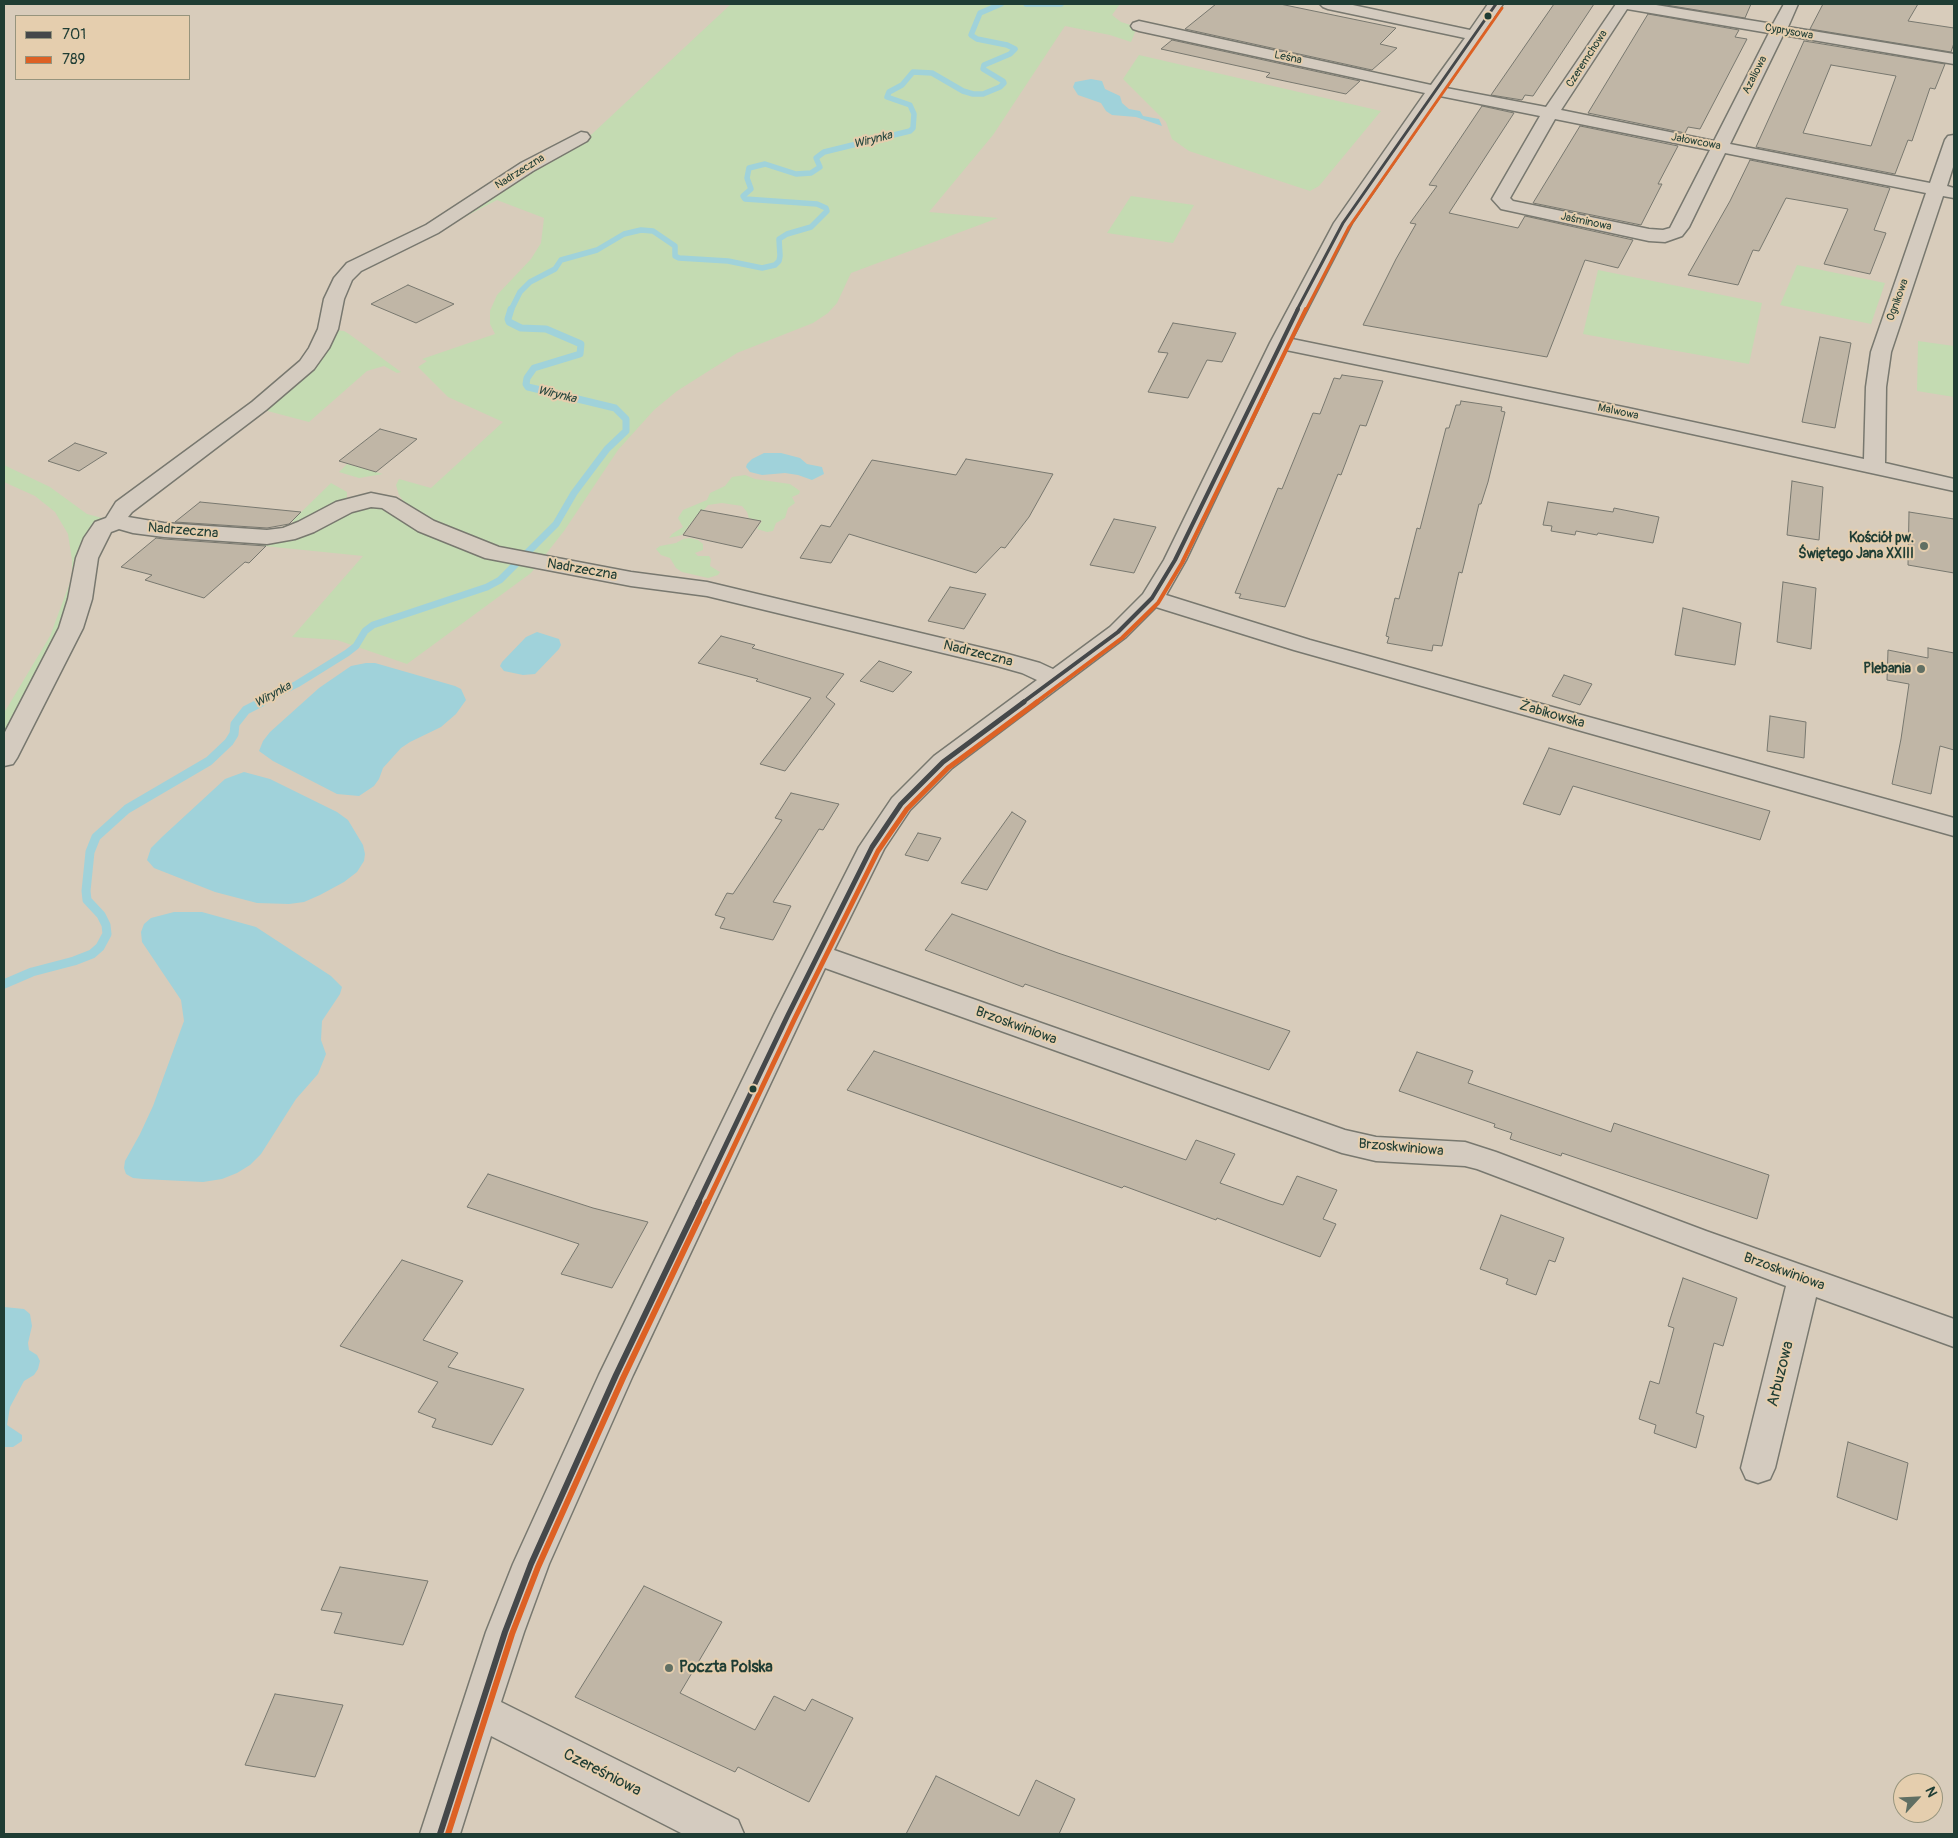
<!DOCTYPE html>
<meta charset="utf-8">
<style>
body{margin:0}
#map{position:relative;width:1958px;height:1838px;overflow:hidden;background:#d8ccbb;font-family:Pangolin,sans-serif}
canvas{display:block}
.frame{position:absolute;inset:0;border:5px solid #1f3d34;pointer-events:none}
.legend{position:absolute;left:15px;top:15px;width:175px;height:65px;box-sizing:border-box;background:#e5ceae;border:1px solid #96947d;margin:0;padding:6px 9px;list-style:none;font-size:15px;color:#1f3d34}
.legend li{display:flex;align-items:center;gap:10px;height:25px}
.legend b{width:25px;border:1px solid #96947d}
.north{position:absolute;left:1893px;top:1773px;width:50px;height:50px;box-sizing:border-box;background:#e5ceae;border:1px solid #96947d;border-radius:50%;rotate:65deg;font-size:14px;font-weight:700;line-height:20px;text-align:center;color:#1f3d34}
.north::after{content:'';display:block;margin:auto;width:18px;height:22px;background:#606f63;clip-path:polygon(50% 0,100% 100%,50% 72%,0 100%)}
</style>
<div id="map">
<canvas width="1958" height="1838"></canvas>
<div class="frame"></div>
<ul class="legend">
<li><b style="height:6px;background:#45484a"></b>701</li>
<li><b style="height:6px;background:#dd6124"></b>789</li>
</ul>
<div class="north">N</div>
</div>
<script>
const context = document.querySelector('canvas').getContext('2d');
context.lineJoin = 'round';
function fillPath(path, color) {
  context.fillStyle = color;
  context.fill(path, 'evenodd');
}
function shape(rows) {
  const path = new Path2D();
  for (const r of rows) {
    path.moveTo(r[0], r[1]);
    for (let i = 2; i < r.length; i += 2) path.lineTo(r[i], r[i + 1]);
  }
  return path;
}
function strokePath(path, color, width, dash) {
  context.strokeStyle = color;
  context.lineWidth = width;
  context.lineCap = dash ? 'butt' : 'round';
  context.setLineDash(dash || []);
  context.stroke(path);
}
function label(font, color, halo, rows, align = 'center') {
  context.font = font + ' Pangolin,sans-serif';
  context.lineWidth = 4;
  context.setLineDash([]);
  context.textBaseline = 'middle';
  context.strokeStyle = halo;
  context.fillStyle = color;
  for (const [text, x, y, turn = 0] of rows) {
    context.save();
    context.translate(x, y);
    context.rotate((+turn || 0) * Math.PI / 180);
    context.textAlign = isNaN(turn) ? turn : align;
    if (halo) context.strokeText(text, 0, 0);
    context.fillText(text, 0, 0);
    context.restore();
  }
}
const green = shape([
 [731,4,1120,4,1112,15,1121,22,1137,27,1131,42,1110,35,1065,26,993,135,929,212,998,218,851,273,837,303,828,313,813,323,737,353,677,391,654,410,618,450,564,531,531,573,407,664,337,640,292,637,363,556,264,546,234,540,256,542,362,505,407,506,399,495,396,485,399,479,431,488,503,422,448,397,418,367,427,361,422,359,495,334,490,324,490,311,497,295,531,259,541,243,544,218,497,200,436,232,592,134],
 [1139,55,1381,111,1319,186,1310,191,1189,151,1172,139,1166,122,1123,79],
 [1131,196,1194,205,1173,243,1107,233],
 [1797,265,1885,283,1871,324,1780,305],
 [1598,270,1762,303,1749,364,1583,334],
 [336,330,344,331,349,334,401,372,397,373,384,366,367,371,309,422,260,409],
 [1918,341,1954,346,1954,397,1917,391],
 [347,464,376,472,383,474,359,478,339,472],
 [4,465,50,487,87,514,102,518,94,527,62,624,4,732,4,713,50,636,72,577,72,560,68,534,55,512,35,496,4,482],
 [745,475,755,479,790,484,800,491,799,494,792,497,795,503,788,508,785,518,776,523,773,531,767,532,757,529,762,521,749,518,747,512,742,506,722,503,708,505,704,510,701,510,682,535,669,538,672,534,683,527,678,518,683,510,707,500,710,493,725,486,732,477],
 [331,483,347,492,347,497,343,501,296,525,272,531,293,523,293,520],
 [690,538,698,540,703,544,703,550,695,553,698,556,709,556,711,559,710,566,720,572,718,575,708,578,682,572,676,568,670,558,661,555,656,549,660,546,676,543,683,539]
]);
const water = shape([
 [1091,79,1102,81,1105,89,1120,96,1122,103,1129,109,1140,111,1143,116,1159,119,1162,126,1136,117,1112,115,1106,111,1101,103,1078,95,1073,87,1075,82],
 [764,453,781,453,800,458,807,464,822,467,824,474,812,480,798,475,785,473,762,475,750,472,746,467,747,464,752,459],
 [537,632,559,639,561,645,559,649,535,674,523,675,504,671,500,666,502,662,526,637],
 [366,663,375,663,455,686,461,689,466,700,456,714,441,727,410,742,401,748,383,768,379,779,374,786,359,796,337,794,273,761,259,751,263,741,270,732,319,688,351,666],
 [244,772,270,779,337,812,348,820,363,845,365,854,364,861,357,872,344,882,320,895,304,902,289,904,257,903,215,892,154,868,147,860,151,848,162,837,225,779],
 [174,912,202,912,256,927,331,976,342,987,340,994,322,1021,321,1040,326,1054,318,1074,296,1099,261,1154,250,1165,237,1173,222,1179,203,1182,143,1179,133,1178,126,1174,124,1168,125,1161,140,1134,153,1106,184,1021,181,1000,142,942,141,932,144,924,151,918],
 [4,1307,24,1309,30,1314,32,1326,28,1343,29,1350,37,1355,40,1361,38,1369,34,1375,24,1381,10,1407,7,1425,22,1435,22,1441,13,1447,4,1447]
]);
const streamFar2 = shape([
 [1026,4,1061,4],
 [511,310,520,292,530,282,555,269,561,260,597,250,624,234,641,230,653,231,675,246,675,256,679,258,728,261,762,268,775,265,779,261,780,256,779,239,787,234,811,227,827,211,826,208,817,204,745,199,743,196,751,189,747,178,749,168,765,164,796,174,811,173,820,167,816,158,824,152,910,131,913,128,914,114,910,105,887,97,889,92,902,85,913,72,932,73,963,91,973,94,983,94,1000,87,1004,83,1003,81,983,69,984,65,1010,54,1015,49,1007,45,977,39,971,35,980,13,1001,4]
]);
const streamFar1 = shape([
 [260,703,297,684,347,653,356,646,365,631,373,625,487,587,500,580,556,524,574,493,607,449,626,431,626,419,615,408,528,387,526,384,527,378,534,368,580,354,581,344,546,329,521,328,509,322,508,319,511,309]
]);
const stream = shape([
 [4,984,32,972,74,961,92,954,100,947,107,934,106,925,101,915,87,900,86,891,90,852,96,837,127,809,209,761,229,742,234,734,235,724,246,710,262,702]
]);
const building = shape([
 [1216,4,1280,4,1396,28,1380,44,1397,48,1372,70,1185,29,1216,4],
 [1554,4,1594,4,1533,96,1525,95,1522,100,1491,95,1554,4],
 [1660,4,1751,4,1745,18,1660,4],
 [1823,4,1918,4,1908,21,1954,28,1954,43,1951,52,1810,29,1823,4],
 [1648,14,1739,30,1735,37,1747,39,1700,129,1688,127,1685,133,1588,113,1648,14],
 [1172,40,1360,81,1346,94,1266,77,1270,73,1161,49,1172,40],
 [1804,41,1945,64,1935,89,1930,88,1912,141,1908,140,1895,174,1756,147,1804,41],
 [1831,65,1896,76,1871,146,1803,133,1831,65],
 [1482,106,1514,113,1449,213,1518,228,1525,216,1633,240,1618,268,1585,260,1547,357,1363,325,1396,259,1416,224,1410,223,1437,186,1429,185,1482,106],
 [1580,126,1678,146,1658,184,1662,184,1641,225,1533,203,1580,126],
 [1750,160,1890,188,1874,230,1886,233,1870,274,1824,264,1848,209,1786,198,1759,251,1753,250,1738,285,1688,275,1730,201,1750,160],
 [408,285,454,304,416,323,371,304,408,285],
 [1173,323,1236,333,1222,362,1207,360,1188,398,1148,392,1168,353,1158,352,1173,323],
 [1820,337,1851,343,1835,428,1802,422,1820,337],
 [1342,375,1383,381,1366,426,1360,425,1341,475,1338,474,1285,607,1239,598,1241,594,1235,593,1278,488,1282,489,1313,413,1320,414,1334,378,1340,379,1342,375],
 [1461,401,1502,407,1501,411,1505,412,1488,482,1481,504,1479,504,1462,573,1459,572,1442,646,1433,645,1432,651,1387,643,1389,637,1386,636,1395,598,1399,599,1417,528,1420,529,1446,428,1449,428,1456,405,1460,405,1461,401],
 [380,429,417,439,376,472,339,461,380,429],
 [75,443,107,453,79,471,48,461,75,443],
 [966,459,1053,474,1029,517,1005,548,1001,547,976,573,849,534,831,563,800,558,821,525,830,527,872,460,956,475,966,459],
 [1792,481,1823,487,1819,540,1787,535,1792,481],
 [200,502,301,512,289,524,267,528,175,522,200,502],
 [1548,502,1613,512,1614,508,1659,517,1653,543,1598,533,1597,535,1576,531,1575,535,1551,531,1552,526,1543,525,1548,502],
 [701,510,761,521,742,548,683,535,701,510],
 [1909,512,1954,519,1954,573,1908,565,1909,512],
 [1114,519,1156,527,1134,573,1090,565,1114,519],
 [156,538,164,539,266,546,249,563,245,562,204,598,145,580,152,575,121,567,156,538],
 [1783,582,1816,588,1811,649,1777,642,1783,582],
 [950,587,986,594,964,629,928,621,950,587],
 [1683,608,1741,623,1735,665,1675,655,1683,608],
 [721,636,755,645,752,648,844,674,826,697,835,704,785,771,760,764,811,698,756,681,758,679,698,663,721,636],
 [1928,648,1954,653,1954,750,1940,746,1931,794,1892,784,1901,739,1909,684,1887,680,1888,650,1928,658,1928,648],
 [879,661,912,672,893,692,860,681,879,661],
 [1564,675,1592,684,1580,705,1552,696,1564,675],
 [1770,716,1806,722,1804,758,1767,751,1770,716],
 [1549,748,1770,811,1760,840,1573,786,1560,815,1523,804,1549,748],
 [791,793,839,804,823,830,819,829,773,902,791,906,773,940,720,928,725,918,715,915,727,893,733,894,782,820,775,818,791,793],
 [1012,812,1026,821,987,890,961,883,1012,812],
 [918,833,941,838,928,861,905,855,918,833],
 [952,914,1058,953,1290,1031,1269,1070,1025,984,1023,987,925,950,952,914],
 [874,1051,1186,1160,1196,1140,1235,1154,1220,1183,1270,1201,1283,1205,1297,1176,1337,1190,1323,1219,1336,1224,1320,1257,1217,1218,1216,1220,1124,1186,1122,1188,847,1090,874,1051],
 [1417,1052,1473,1071,1468,1083,1611,1132,1614,1123,1769,1175,1757,1219,1562,1153,1561,1156,1510,1139,1512,1133,1494,1127,1495,1124,1399,1091,1417,1052],
 [488,1174,593,1208,648,1222,612,1288,561,1274,579,1244,467,1207,488,1174],
 [1501,1215,1564,1238,1555,1262,1549,1260,1536,1295,1506,1284,1508,1279,1480,1269,1501,1215],
 [402,1260,463,1281,423,1340,458,1353,448,1367,524,1389,492,1445,432,1427,436,1419,418,1412,438,1382,340,1346,402,1260],
 [1683,1278,1737,1298,1723,1346,1714,1343,1696,1413,1704,1416,1696,1448,1654,1433,1656,1425,1639,1419,1650,1381,1659,1384,1674,1328,1668,1326,1683,1278],
 [1848,1442,1908,1463,1897,1520,1837,1497,1848,1442],
 [340,1567,428,1581,403,1645,334,1633,342,1613,321,1610,340,1567],
 [644,1586,722,1622,680,1693,755,1730,774,1696,805,1711,812,1699,853,1718,809,1802,738,1767,735,1772,575,1697,644,1586],
 [275,1694,343,1705,315,1777,245,1765,275,1694],
 [936,1776,1019,1816,1036,1780,1075,1799,1059,1834,906,1834,936,1776]
]);
const minor = shape([
 [1320,4,1348,4,1470,30,1488,4,1503,4,1446,88,1546,107,1616,4,1650,4,1773,24,1784,4,1798,4,1788,27,1954,54,1954,64,1783,35,1730,144,1930,183,1945,140,1948,136,1954,135,1954,164,1947,186,1954,188,1954,198,1943,196,1891,352,1886,387,1885,463,1954,479,1954,491,1628,420,1286,350,1186,560,1166,595,1310,640,1954,818,1954,836,1294,650,1156,607,1126,637,952,768,910,810,884,849,834,950,1345,1130,1376,1137,1465,1142,1496,1152,1706,1231,1954,1319,1954,1347,1816,1297,1775,1468,1770,1479,1758,1483,1746,1479,1741,1468,1786,1286,1477,1169,1465,1166,1376,1161,1342,1153,825,968,633,1375,549,1564,524,1632,501,1702,738,1820,744,1834,683,1834,491,1736,460,1834,420,1834,486,1632,513,1564,599,1375,774,1015,859,847,892,798,934,756,1037,680,1022,673,997,666,707,596,631,586,485,558,418,531,382,508,371,507,352,512,314,532,295,539,267,544,164,537,133,533,119,529,111,532,98,558,92,599,83,628,17,758,13,764,4,766,4,734,59,628,68,599,76,558,84,538,95,522,106,518,116,502,252,402,300,361,309,348,318,329,324,299,334,278,347,263,426,225,521,163,581,132,587,133,590,137,587,141,533,171,438,233,361,271,352,280,344,299,338,329,329,348,314,369,266,410,132,512,128,517,164,523,267,530,283,528,298,522,336,502,371,493,396,498,434,521,499,547,631,572,707,582,1004,653,1040,663,1053,669,1110,627,1143,594,1164,560,1270,343,1334,223,1425,93,1139,31,1133,29,1131,26,1133,23,1139,21,1431,85,1465,38,1328,9,1323,7,1320,4],
 [1627,9,1769,33,1714,141,1561,110,1627,9],
 [1440,96,1540,116,1492,199,1501,209,1649,241,1665,242,1682,236,1689,227,1725,153,1926,193,1871,352,1866,387,1864,459,1628,408,1292,339,1352,223,1440,96],
 [1555,119,1710,150,1670,228,1663,230,1649,229,1513,201,1510,198,1555,119]
]);
const bus1Far3 = shape([
 [1297,310,1343,223,1496,4]
]);
const bus1Far2 = shape([
 [1022,703,1118,632,1152,598,1175,560,1298,309]
]);
const bus1Far1 = shape([
 [698,1203,788,1015,872,847,901,804,943,762,1024,702]
]);
const bus1 = shape([
 [440,1834,505,1632,531,1564,616,1375,699,1202]
]);
const bus2Far3 = shape([
 [1306,310,1349,227,1502,8]
]);
const bus2Far2 = shape([
 [1035,703,1122,638,1158,603,1182,563,1306,309]
]);
const bus2Far1 = shape([
 [707,1203,795,1018,878,851,907,809,948,768,1037,702]
]);
const bus2 = shape([
 [448,1834,512,1634,538,1567,623,1378,707,1202]
]);
const markers = [
 [1488,16,4.5,"#1f3d34"],
 [1924,546,5,"#606f63"],
 [1921,669,5,"#606f63"],
 [753,1089,4.5,"#1f3d34"],
 [669,1668,5,"#606f63"]
];
const farStreetnames = [
 ["Cyprysowa",1789,32,10],
 ["Leśna",1288,58,12],
 ["Czeremchowa",1587,59,-57],
 ["Azaliowa",1755,75,-63],
 ["Jałowcowa",1696,142,11],
 ["Nadrzeczna",520,172,-32],
 ["Jaśminowa",1586,222,12],
 ["Ognikowa",1898,300,-70],
 ["Malwowa",1618,412,12]
];
const farWaternames = [
 ["Wirynka",873,140,-14],
 ["Wirynka",557,395,14],
 ["Wirynka",273,695,-29]
];
const streetNames = [
 ["Nadrzeczna",183,531,5],
 ["Nadrzeczna",582,570,10],
 ["Nadrzeczna",978,654,14],
 ["Żabikowska",1552,715,16],
 ["Brzoskwiniowa",1016,1026,20],
 ["Brzoskwiniowa",1401,1148,5],
 ["Brzoskwiniowa",1784,1272,20]
];
const poiNames = [
 ["Kościół pw.",1914,538],
 ["Świętego Jana XXIII",1914,554],
 ["Plebania",1911,669]
];
const nearStreetnames = [
 ["Arbuzowa",1781,1374,-76],
 ["Czereśniowa",602,1773,27]
];
const nearPoinames = [
 ["Poczta Polska",679,1668]
];
fillPath(green, '#c4dbb2');
fillPath(water, '#a0d2da');
strokePath(streamFar2, '#a0d2da', 5.5);
strokePath(streamFar1, '#a0d2da', 7);
strokePath(stream, '#a0d2da', 9);
fillPath(building, '#c0b6a6');
strokePath(building, '#78786f', 1);
strokePath(minor, '#78786f', 3);
fillPath(minor, '#d4cbbf');
strokePath(bus1Far3, '#45484a', 3);
strokePath(bus1Far2, '#45484a', 4);
strokePath(bus1Far1, '#45484a', 5);
strokePath(bus1, '#45484a', 6);
strokePath(bus2Far3, '#dd6124', 3);
strokePath(bus2Far2, '#dd6124', 4);
strokePath(bus2Far1, '#dd6124', 5);
strokePath(bus2, '#dd6124', 6);
for (const [x, y, r, color] of markers) {
  const dot = new Path2D();
  dot.arc(x, y, r, 0, 2 * Math.PI);
  context.fillStyle = color;
  context.fill(dot);
  strokePath(dot, '#e5ceae', 2);
}
label('11px', '#1f3d34', '#e5ceae', farStreetnames);
label('italic 12px', '#24453d', '#e5ceae', farWaternames);
label('14px', '#1f3d34', '#e5ceae', streetNames);
label('bold 14px', '#1f3d34', '#e5ceae', poiNames, 'right');
label('16px', '#1f3d34', '#e5ceae', nearStreetnames);
label('bold 16px', '#1f3d34', '#e5ceae', nearPoinames, 'left');
</script>
